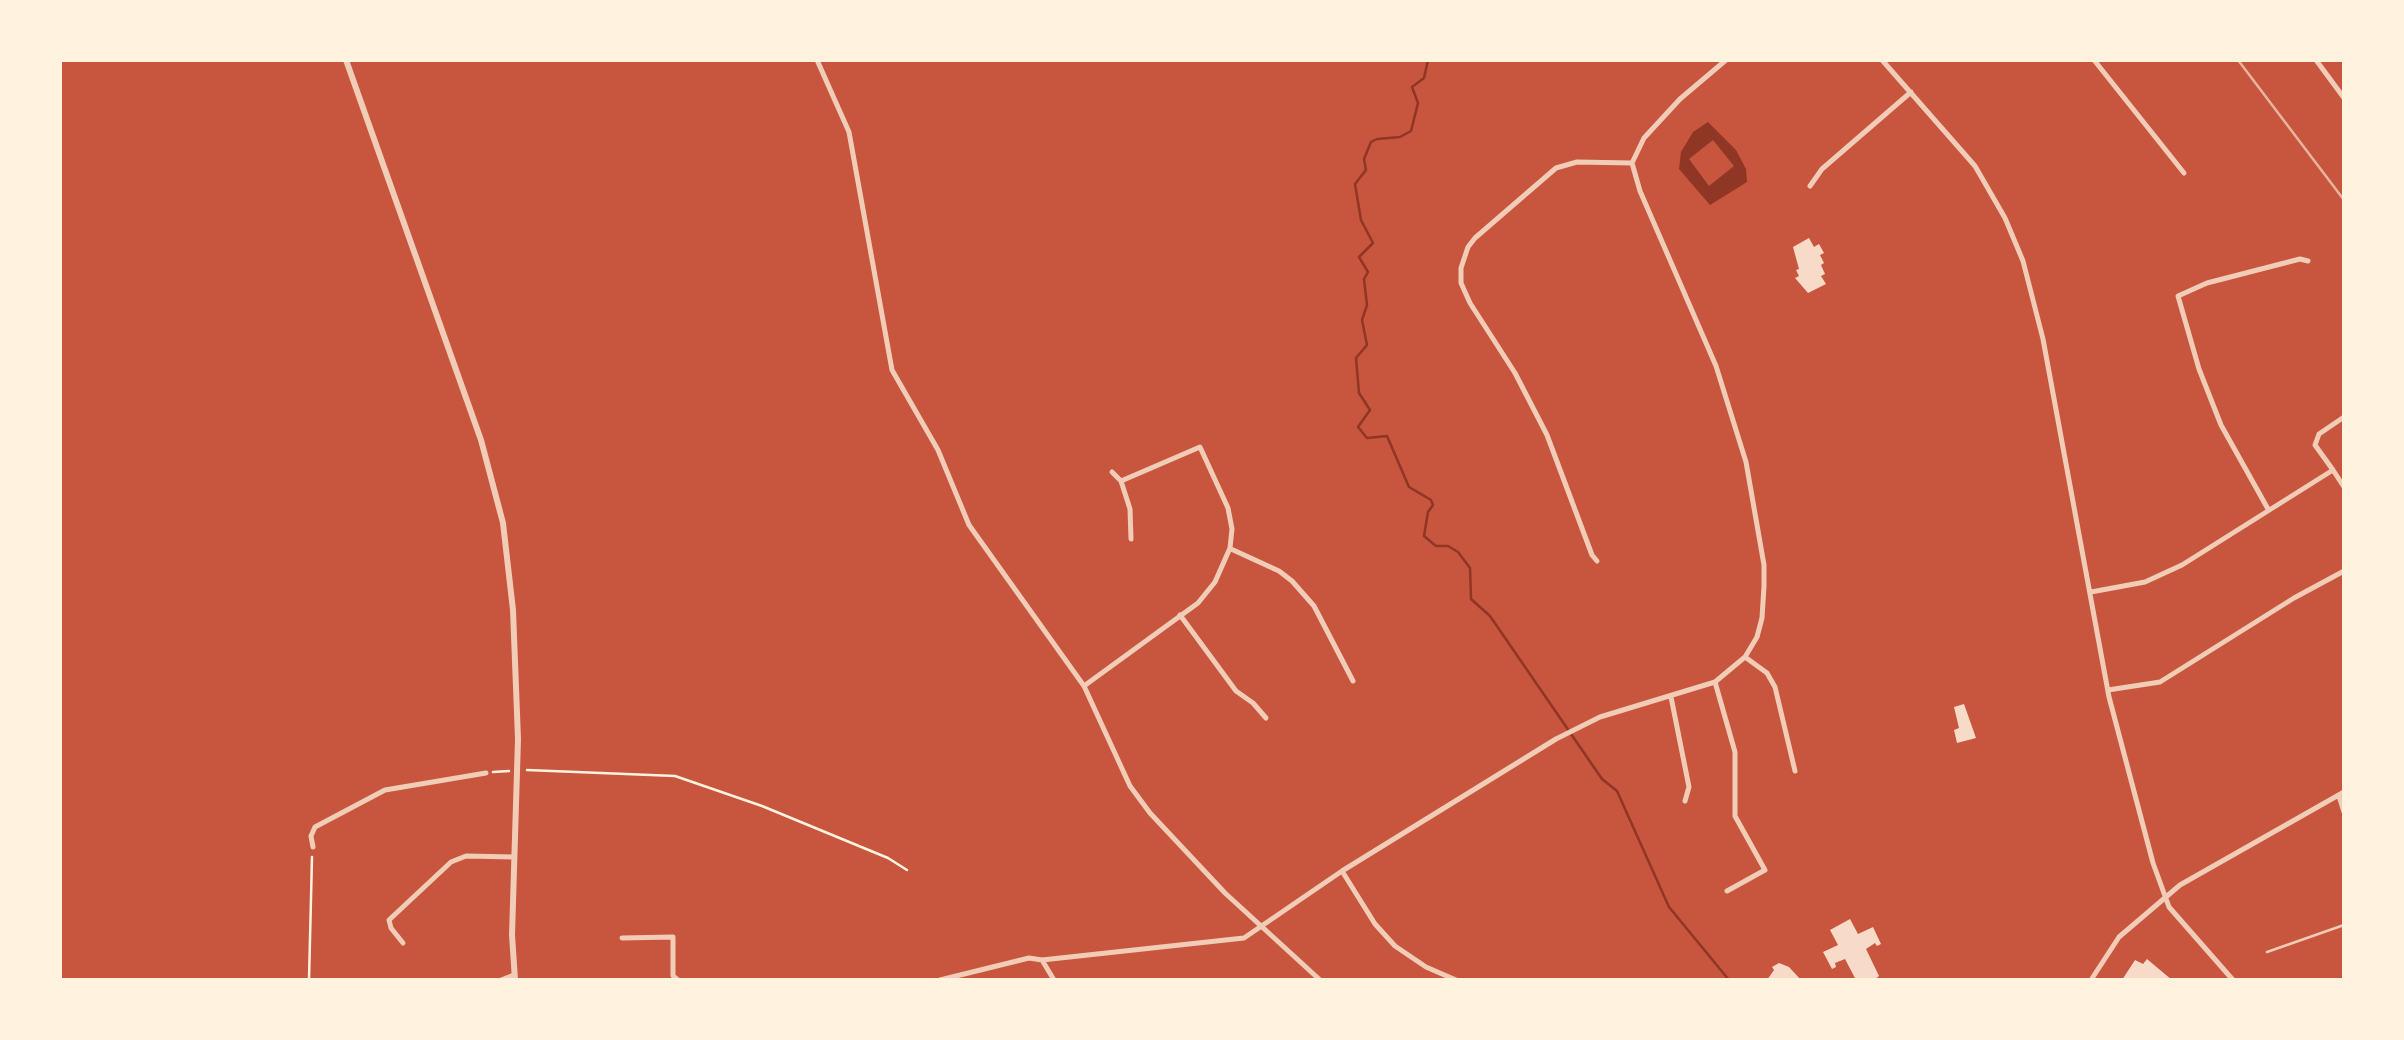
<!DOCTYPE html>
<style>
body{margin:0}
#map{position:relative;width:2404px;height:1040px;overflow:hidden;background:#c8553d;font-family:"IBM Plex Sans",sans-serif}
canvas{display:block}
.frame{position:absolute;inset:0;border:62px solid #fff3e0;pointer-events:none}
</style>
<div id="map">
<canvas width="2404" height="1040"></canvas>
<div class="frame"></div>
</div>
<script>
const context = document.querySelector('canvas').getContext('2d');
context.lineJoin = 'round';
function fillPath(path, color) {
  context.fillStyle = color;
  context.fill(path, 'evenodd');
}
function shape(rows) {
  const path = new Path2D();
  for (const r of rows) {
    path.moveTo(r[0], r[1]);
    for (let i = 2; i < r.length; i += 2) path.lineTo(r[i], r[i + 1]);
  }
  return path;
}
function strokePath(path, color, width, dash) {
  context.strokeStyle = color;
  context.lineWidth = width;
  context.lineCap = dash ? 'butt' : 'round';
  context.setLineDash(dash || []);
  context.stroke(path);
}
const water = shape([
 [1708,122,1736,150,1746,169,1747,182,1710,205,1679,169,1681,152,1693,132],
 [1713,140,1734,166,1709,186,1689,159]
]);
const stream = shape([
 [1428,60,1424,78,1412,87,1418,103,1411,131,1400,137,1377,139,1371,142,1364,159,1366,170,1355,184,1361,220,1373,243,1359,257,1368,272,1364,279,1367,305,1362,320,1367,345,1356,358,1359,393,1370,410,1358,427,1367,438,1387,436,1409,487,1431,500,1433,505,1428,512,1424,536,1436,546,1448,546,1458,552,1470,568,1471,599,1490,616,1602,779,1617,791,1669,907,1729,980]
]);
const building = shape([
 [1809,238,1814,247,1819,244,1824,253,1820,255,1824,263,1821,265,1825,274,1821,276,1826,284,1808,293,1795,278,1799,276,1796,270,1799,269,1793,247],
 [1964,704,1976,738,1957,743,1954,730,1959,728,1954,707],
 [1850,919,1858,934,1873,927,1881,944,1877,946,1875,943,1866,949,1879,976,1874,980,1856,980,1845,959,1835,963,1836,967,1832,969,1823,952,1838,945,1830,930],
 [2147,959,2172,980,2122,980,2135,960,2143,964],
 [1779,963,1789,967,1801,980,1767,980,1774,970,1772,967]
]);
const path = shape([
 [527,770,675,776,762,806,888,858,907,870],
 [493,772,509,771],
 [309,980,312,857]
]);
const service = shape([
 [2267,952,2344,925]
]);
const minor = shape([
 [817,60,849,132,892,370,938,450,969,525,1084,686,1130,786,1150,813,1225,893,1320,980],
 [1882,60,1975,166,2005,218,2023,261,2043,339,2109,697,2153,863,2169,907,2233,980],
 [2094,60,2184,173],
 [2316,60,2344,98],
 [1810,186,1822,169,1911,92],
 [2333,470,2344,487],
 [1112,472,1121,481,1130,509,1131,539],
 [2268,509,2221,425,2199,369,2178,296,2207,283,2300,259,2308,261],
 [1231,549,1279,571,1292,581,1314,606,1353,681],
 [1597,561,1592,555,1547,435,1515,373,1470,303,1461,283,1461,268,1468,247,1475,238,1556,168,1577,162,1632,163,1644,138,1680,99,1726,60],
 [2091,592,2145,582,2182,565,2333,470,2315,445,2319,434,2344,417],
 [1180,615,1236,691,1253,703,1266,718],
 [1745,657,1767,673,1775,687,1795,771],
 [1715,682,1735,752,1735,816,1765,870,1727,891],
 [1084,686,1198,603,1215,582,1230,548,1232,529,1228,508,1200,447,1121,481],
 [2108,690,2160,682,2294,598,2344,571],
 [1671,697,1689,787,1685,801],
 [2339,796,2344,812],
 [313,847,311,836,315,827,385,790,486,773],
 [1342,871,1375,924,1395,946,1426,967,1456,980],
 [622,938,673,937,673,976,678,980],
 [403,943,391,928,389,920,451,862,466,856,514,857],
 [1042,960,1054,980],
 [501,980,514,975],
 [940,980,1029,958,1042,960,1244,938,1342,871,1556,739,1600,717,1715,682,1745,657,1757,637,1762,618,1764,586,1764,565,1746,462,1716,366,1640,191,1632,163],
 [2091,980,2119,937,2180,885,2344,792]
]);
const tertiary = shape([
 [346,60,481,440,503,523,513,610,518,739,512,935,515,980]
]);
const tram = shape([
 [2238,60,2344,200]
]);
fillPath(water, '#8f3625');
strokePath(stream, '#8f3625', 2.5);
fillPath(building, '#f7dbc8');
strokePath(path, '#fff3e0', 2.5);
strokePath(service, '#f1ccb7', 2.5);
strokePath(minor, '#f1ccb7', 5);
strokePath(tertiary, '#f1ccb7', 6);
strokePath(tram, '#e9b49f', 2.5);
</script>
